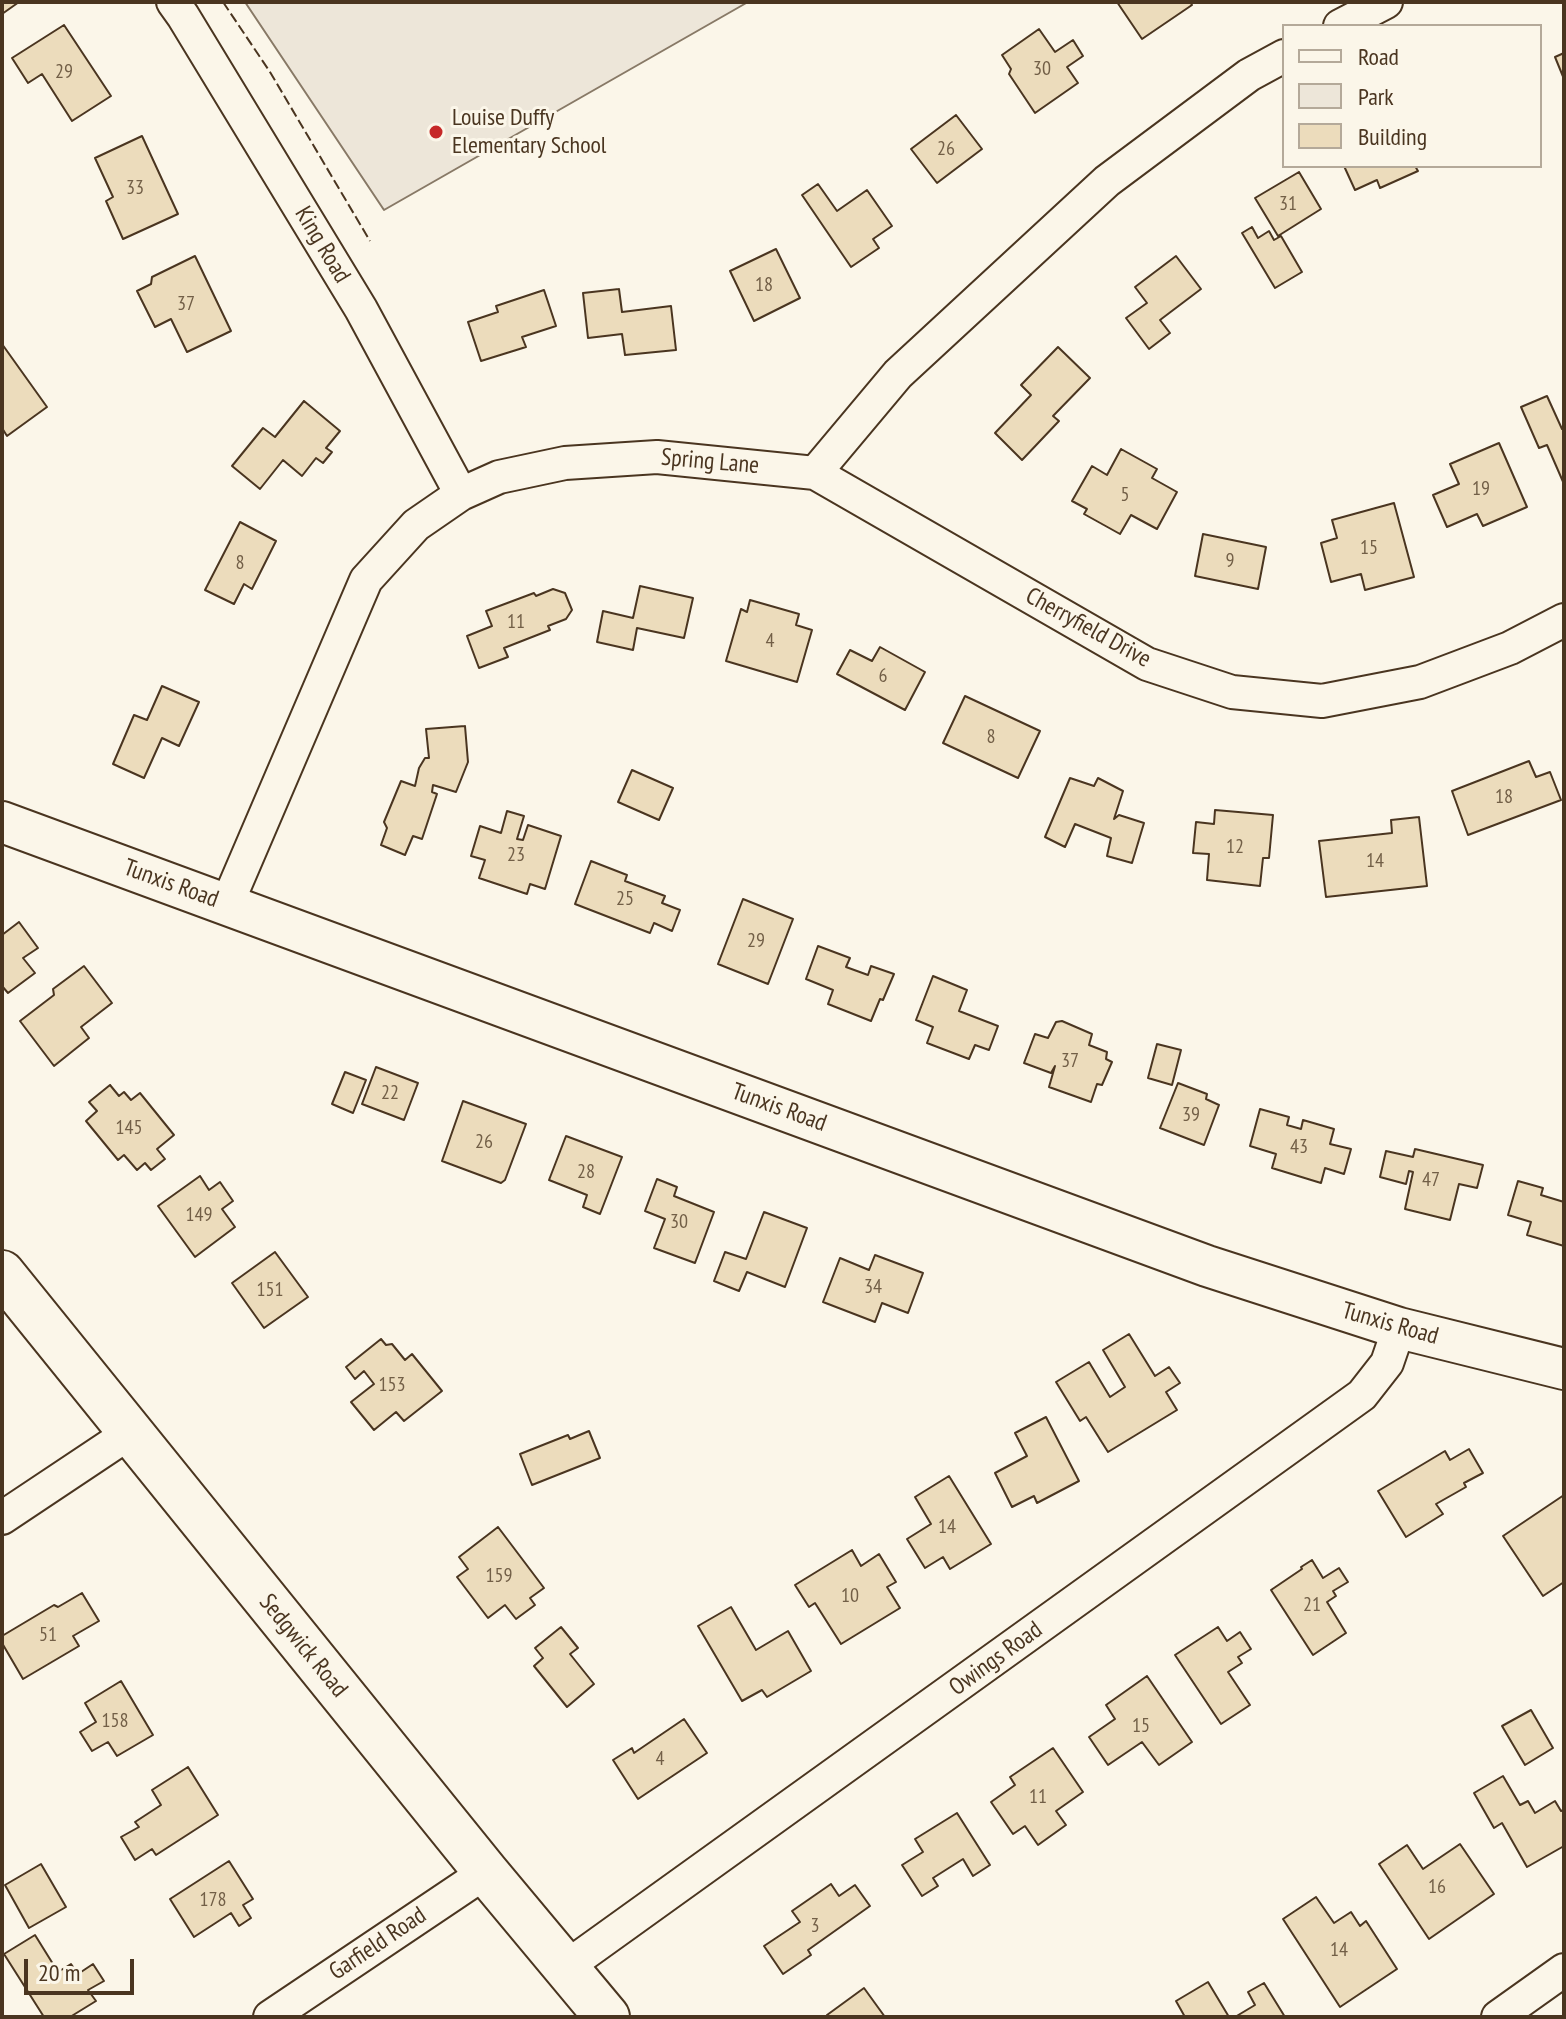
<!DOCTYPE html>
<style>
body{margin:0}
#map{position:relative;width:1566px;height:2019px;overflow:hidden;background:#fbf6e9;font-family:"PT Sans Narrow",sans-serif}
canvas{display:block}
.frame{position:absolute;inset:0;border:4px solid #4a3520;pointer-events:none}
.legend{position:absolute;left:1282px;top:24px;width:260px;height:144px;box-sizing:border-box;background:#fbf6e9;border:2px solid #b4a999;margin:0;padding:10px 14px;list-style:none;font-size:24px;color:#4a3520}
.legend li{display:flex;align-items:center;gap:16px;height:40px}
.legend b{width:40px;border:2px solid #b4a999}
.scale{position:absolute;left:24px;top:1959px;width:110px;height:36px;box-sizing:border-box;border:4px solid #4a3520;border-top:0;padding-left:10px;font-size:24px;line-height:28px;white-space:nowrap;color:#4a3520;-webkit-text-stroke:6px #fbf6e9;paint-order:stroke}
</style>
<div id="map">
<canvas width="1566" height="2019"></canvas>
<div class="frame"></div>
<ul class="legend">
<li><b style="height:10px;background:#fbf6e9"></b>Road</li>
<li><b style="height:22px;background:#ede6d9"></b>Park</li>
<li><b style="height:22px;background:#ecdcbc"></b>Building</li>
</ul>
<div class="scale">20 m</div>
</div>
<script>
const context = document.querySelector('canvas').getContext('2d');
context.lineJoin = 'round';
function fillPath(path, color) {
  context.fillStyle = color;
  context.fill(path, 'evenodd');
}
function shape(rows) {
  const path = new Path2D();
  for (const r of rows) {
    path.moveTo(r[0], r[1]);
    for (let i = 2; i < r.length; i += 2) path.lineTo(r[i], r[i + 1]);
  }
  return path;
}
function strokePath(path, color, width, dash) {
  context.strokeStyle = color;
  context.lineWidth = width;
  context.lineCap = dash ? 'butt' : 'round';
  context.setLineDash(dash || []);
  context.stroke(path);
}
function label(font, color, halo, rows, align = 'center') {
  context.font = font + ' "PT Sans Narrow",sans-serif';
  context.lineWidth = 6;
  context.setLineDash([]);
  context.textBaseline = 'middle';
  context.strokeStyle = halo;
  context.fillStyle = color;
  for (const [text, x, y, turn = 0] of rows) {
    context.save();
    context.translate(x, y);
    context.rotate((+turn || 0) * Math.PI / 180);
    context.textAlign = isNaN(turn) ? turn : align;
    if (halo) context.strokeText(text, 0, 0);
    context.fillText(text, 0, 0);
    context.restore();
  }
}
const green = shape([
 [245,2,748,2,384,210,245,2]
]);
const building = shape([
 [2,2,19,2,2,14,2,2],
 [1117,2,1190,2,1192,5,1142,39,1117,2],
 [64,25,111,96,72,121,42,74,28,83,12,58,64,25],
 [1039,29,1055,52,1073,40,1083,56,1067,67,1078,83,1035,113,1009,74,1011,69,1002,55,1039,29],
 [1564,53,1564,79,1555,57,1564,53],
 [956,115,982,149,937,183,911,149,956,115],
 [142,136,178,214,123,239,106,201,113,197,95,158,142,136],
 [1344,166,1415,166,1418,171,1380,188,1377,180,1355,190,1344,166],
 [1299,172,1321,209,1278,236,1255,198,1299,172],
 [818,184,837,211,867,190,892,226,873,239,879,248,851,267,802,195,818,184],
 [1252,227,1258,238,1269,231,1274,240,1281,236,1302,272,1275,288,1242,233,1252,227],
 [776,249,800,298,754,321,730,271,776,249],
 [195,256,231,331,187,352,171,319,155,327,137,291,151,284,152,277,195,256],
 [1176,256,1201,289,1160,320,1170,333,1149,349,1126,318,1147,303,1135,287,1176,256],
 [619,289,622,312,671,306,676,350,625,355,622,334,588,338,583,293,619,289],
 [544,290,556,326,522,337,526,347,481,361,468,322,498,312,496,306,544,290],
 [2,344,47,407,7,436,2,428,2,344],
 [1058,347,1090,378,1053,416,1059,421,1022,460,995,433,1031,395,1021,385,1058,347],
 [1547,396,1562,429,1564,428,1564,484,1547,445,1539,448,1521,407,1547,396],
 [304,401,340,431,326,448,332,452,323,463,316,458,302,476,283,460,260,489,232,466,263,428,275,437,304,401],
 [1499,443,1527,507,1483,526,1477,514,1447,527,1433,495,1459,484,1450,464,1499,443],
 [1121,449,1157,469,1152,478,1177,492,1157,529,1131,515,1120,534,1084,514,1087,509,1072,501,1092,466,1107,475,1121,449],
 [1394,503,1414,577,1365,590,1361,574,1331,582,1321,543,1337,538,1332,520,1394,503],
 [240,522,276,541,252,589,244,584,234,604,205,590,240,522],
 [1203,534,1266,547,1258,589,1195,576,1203,534],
 [640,586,693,598,684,638,637,628,633,650,597,642,603,611,633,618,640,586],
 [553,589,565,593,572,610,566,619,548,626,550,630,504,648,508,657,479,668,467,636,492,626,486,611,534,593,536,596,553,589],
 [750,600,799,614,796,625,812,630,797,682,726,661,741,609,747,612,750,600],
 [880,647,925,672,905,710,837,674,850,650,872,661,880,647],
 [162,686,199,702,179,746,162,738,144,778,113,764,134,715,147,720,162,686],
 [965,696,1040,731,1018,778,943,743,965,696],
 [465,726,468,762,456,792,433,785,432,792,437,794,422,839,413,836,405,855,381,845,387,828,384,822,401,781,415,786,419,768,425,758,429,758,426,729,465,726],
 [1529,761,1536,777,1550,772,1561,800,1468,835,1452,791,1529,761],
 [632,770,673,788,659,820,618,802,632,770],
 [1070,778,1094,786,1098,778,1123,791,1114,819,1119,815,1144,823,1132,863,1107,856,1111,838,1075,824,1065,847,1045,837,1070,778],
 [1215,810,1273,815,1269,858,1263,858,1260,886,1207,880,1209,854,1193,853,1196,822,1214,824,1215,810],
 [507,811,524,816,517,839,523,840,528,825,561,836,545,889,530,884,527,894,479,878,485,860,471,856,480,826,501,833,507,811],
 [1419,817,1427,886,1326,897,1319,841,1392,833,1391,820,1419,817],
 [591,861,627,875,625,881,665,896,662,903,680,910,672,931,654,923,650,933,575,904,591,861],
 [743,899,793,919,768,984,718,964,743,899],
 [19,922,38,948,23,958,35,973,8,993,2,986,2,935,19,922],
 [818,946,850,958,846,967,868,975,871,966,894,974,883,1000,880,999,871,1021,828,1004,833,990,806,979,818,946],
 [84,966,112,1003,81,1027,89,1038,54,1066,20,1021,54,995,53,989,84,966],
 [933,976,967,990,959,1011,998,1026,989,1050,975,1045,969,1059,927,1043,933,1027,916,1020,933,976],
 [1062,1021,1092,1034,1089,1045,1107,1052,1106,1059,1112,1062,1102,1085,1097,1084,1091,1102,1049,1087,1055,1066,1051,1073,1024,1063,1035,1034,1048,1038,1056,1022,1062,1021],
 [1157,1044,1181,1050,1172,1085,1148,1078,1157,1044],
 [376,1067,418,1083,404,1120,362,1104,376,1067],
 [345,1072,366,1080,353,1113,332,1104,345,1072],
 [1178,1083,1207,1094,1206,1099,1219,1105,1204,1145,1160,1128,1178,1083],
 [110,1085,119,1096,124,1092,131,1100,140,1093,174,1135,157,1149,165,1159,151,1170,145,1163,137,1170,124,1155,118,1160,86,1121,97,1111,89,1102,110,1085],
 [463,1101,526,1124,505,1180,501,1183,442,1161,463,1101],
 [1260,1109,1289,1117,1287,1125,1301,1129,1303,1120,1334,1129,1330,1144,1351,1149,1344,1174,1325,1168,1321,1183,1272,1168,1276,1154,1250,1146,1260,1109],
 [566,1136,622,1157,600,1214,583,1207,587,1195,549,1180,566,1136],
 [1415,1149,1483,1165,1477,1188,1459,1184,1450,1220,1405,1209,1413,1172,1409,1171,1406,1184,1380,1177,1386,1151,1413,1157,1415,1149],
 [200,1176,209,1190,220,1182,233,1201,222,1209,235,1227,195,1257,158,1206,200,1176],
 [657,1179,677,1187,674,1196,714,1212,695,1263,654,1248,665,1219,645,1211,657,1179],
 [1518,1181,1543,1188,1541,1195,1564,1202,1564,1246,1527,1235,1531,1222,1508,1215,1518,1181],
 [764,1212,807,1228,785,1287,747,1272,739,1291,714,1281,725,1252,746,1259,764,1212],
 [275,1252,308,1297,264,1328,232,1283,275,1252],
 [875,1255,923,1273,908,1313,882,1303,875,1322,823,1302,840,1258,869,1270,875,1255],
 [1129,1334,1155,1376,1169,1367,1180,1383,1166,1392,1177,1410,1108,1452,1086,1417,1080,1421,1056,1382,1089,1362,1110,1397,1125,1387,1103,1350,1129,1334],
 [381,1339,386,1345,392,1344,405,1360,412,1354,442,1391,404,1421,396,1412,374,1430,351,1402,374,1384,364,1371,355,1379,346,1367,381,1339],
 [1046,1417,1079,1481,1037,1503,1034,1496,1012,1507,995,1473,1027,1456,1015,1433,1046,1417],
 [589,1431,600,1458,532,1485,520,1454,568,1435,570,1439,589,1431],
 [1469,1449,1483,1473,1464,1483,1466,1487,1436,1504,1443,1514,1406,1537,1378,1491,1445,1451,1450,1460,1469,1449],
 [949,1476,991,1544,950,1569,943,1557,925,1568,907,1539,931,1524,915,1497,949,1476],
 [1564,1495,1564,1582,1543,1596,1503,1536,1564,1495],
 [498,1527,544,1588,530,1598,535,1605,516,1619,505,1605,488,1618,457,1577,468,1569,459,1557,498,1527],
 [852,1550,861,1566,879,1554,896,1582,887,1587,900,1608,841,1644,815,1603,809,1607,795,1585,852,1550],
 [1312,1560,1323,1578,1339,1568,1348,1582,1333,1591,1336,1596,1327,1602,1346,1633,1313,1655,1271,1590,1302,1569,1301,1567,1312,1560],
 [82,1593,99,1621,73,1636,79,1646,23,1679,2,1643,2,1636,54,1605,58,1607,82,1593],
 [731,1607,756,1650,788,1631,811,1671,767,1697,762,1690,742,1701,698,1626,731,1607],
 [561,1627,578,1648,570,1654,594,1684,567,1707,534,1666,543,1658,535,1648,561,1627],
 [1218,1627,1227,1641,1240,1632,1251,1649,1238,1657,1242,1663,1228,1672,1250,1705,1221,1724,1175,1655,1218,1627],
 [1147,1676,1192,1742,1159,1765,1142,1742,1108,1765,1089,1737,1115,1719,1106,1705,1147,1676],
 [121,1681,153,1735,117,1756,108,1742,92,1751,80,1732,96,1722,85,1703,121,1681],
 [1531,1710,1553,1748,1525,1765,1502,1726,1531,1710],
 [684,1719,707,1753,638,1799,613,1760,632,1748,634,1753,684,1719],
 [1053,1748,1083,1792,1056,1811,1066,1825,1038,1845,1025,1826,1013,1834,991,1802,1015,1785,1010,1777,1053,1748],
 [188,1767,218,1815,156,1855,152,1849,135,1860,121,1837,139,1827,135,1822,161,1805,152,1790,188,1767],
 [1503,1776,1520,1805,1528,1801,1535,1813,1555,1801,1561,1811,1564,1810,1564,1846,1527,1867,1502,1823,1494,1828,1474,1793,1503,1776],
 [957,1813,990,1865,973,1876,963,1859,933,1878,938,1886,922,1896,902,1865,923,1852,915,1839,957,1813],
 [1460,1844,1494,1894,1429,1939,1379,1864,1407,1845,1423,1869,1460,1844],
 [229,1861,253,1899,243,1905,251,1918,239,1926,231,1913,194,1937,170,1899,229,1861],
 [41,1864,66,1907,29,1928,5,1885,41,1864],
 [831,1884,839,1896,855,1885,870,1906,808,1950,811,1955,783,1974,764,1946,800,1922,792,1911,831,1884],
 [1316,1897,1334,1923,1351,1912,1360,1926,1366,1921,1397,1969,1340,2007,1283,1919,1316,1897],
 [35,1935,58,1972,71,1964,78,1974,93,1964,104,1981,88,1990,96,2001,70,2017,44,2017,4,1954,35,1935],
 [1208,1982,1229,2017,1185,2017,1176,2001,1208,1982],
 [1264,1983,1285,2017,1235,2017,1255,2005,1248,1992,1264,1983],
 [864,1988,885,2017,829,2017,827,2015,864,1988]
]);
const minor = shape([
 [173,2,183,16,361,309,461,494],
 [1340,26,1386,2],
 [815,473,898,374,1107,181,1249,75,1284,56],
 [227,904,366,580,416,525,461,494,499,477,565,463,657,457,815,473,1147,664,1232,692,1322,701,1420,682,1510,648,1564,620],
 [2,1518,131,1432],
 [566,1967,1362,1395,1387,1363,1399,1328],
 [270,2017,486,1872],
 [1498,2017,1564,1970]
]);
const tertiary = shape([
 [2,822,1207,1266,1399,1328,1564,1369]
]);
const secondary = shape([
 [2,1273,486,1872,607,2017]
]);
const fence = shape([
 [223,2,270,72,370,241]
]);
const markers = [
 [436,132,8,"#c62828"]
];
const numberNames = [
 ["30",1042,69],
 ["29",64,72],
 ["26",946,149],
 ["33",135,188],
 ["31",1288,204],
 ["18",764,285],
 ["37",186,304],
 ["19",1481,489],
 ["5",1125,495],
 ["15",1369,548],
 ["9",1230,561],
 ["8",240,563],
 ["11",516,622],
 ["4",770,641],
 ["6",883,676],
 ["8",991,737],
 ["18",1504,797],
 ["12",1235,847],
 ["23",516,855],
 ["14",1375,861],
 ["25",625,899],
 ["29",756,941],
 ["37",1070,1061],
 ["22",390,1093],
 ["39",1191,1115],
 ["145",129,1128],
 ["26",484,1142],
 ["43",1299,1147],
 ["28",586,1172],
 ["47",1431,1180],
 ["149",199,1215],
 ["30",679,1222],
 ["34",873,1287],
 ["151",270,1290],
 ["153",392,1385],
 ["14",947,1527],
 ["159",499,1576],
 ["10",850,1596],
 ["21",1312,1605],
 ["51",48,1635],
 ["158",115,1721],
 ["15",1141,1726],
 ["4",660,1759],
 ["11",1038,1797],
 ["16",1437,1887],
 ["178",213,1900],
 ["3",815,1926],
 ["14",1339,1950]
];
const poiNames = [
 ["Louise Duffy",452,118],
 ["Elementary School",452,146]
];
const streetNames = [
 ["King Road",322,245,59],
 ["Spring Lane",710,462,5],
 ["Cherryfield Drive",1088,628,29],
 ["Tunxis Road",171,884,20],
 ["Tunxis Road",779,1108,20],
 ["Tunxis Road",1390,1324,16],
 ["Sedgwick Road",303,1646,51],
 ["Owings Road",996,1659,-36],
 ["Garfield Road",378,1944,-34]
];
fillPath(green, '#ede6d9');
strokePath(green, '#887966', 2);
fillPath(building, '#ecdcbc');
strokePath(building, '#4a3520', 2);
strokePath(minor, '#4a3520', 36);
strokePath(tertiary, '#4a3520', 44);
strokePath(secondary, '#4a3520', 48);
strokePath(minor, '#fbf6e9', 32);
strokePath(tertiary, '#fbf6e9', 40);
strokePath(secondary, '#fbf6e9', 44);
strokePath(fence, '#4a3520', 2, [10, 4]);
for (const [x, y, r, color] of markers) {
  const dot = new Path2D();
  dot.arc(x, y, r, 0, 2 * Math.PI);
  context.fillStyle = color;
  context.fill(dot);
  strokePath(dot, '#fbf6e9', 3);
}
label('20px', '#725f47', null, numberNames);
label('24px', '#4a3520', '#fbf6e9', poiNames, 'left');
label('24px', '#4a3520', '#fbf6e9', streetNames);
</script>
